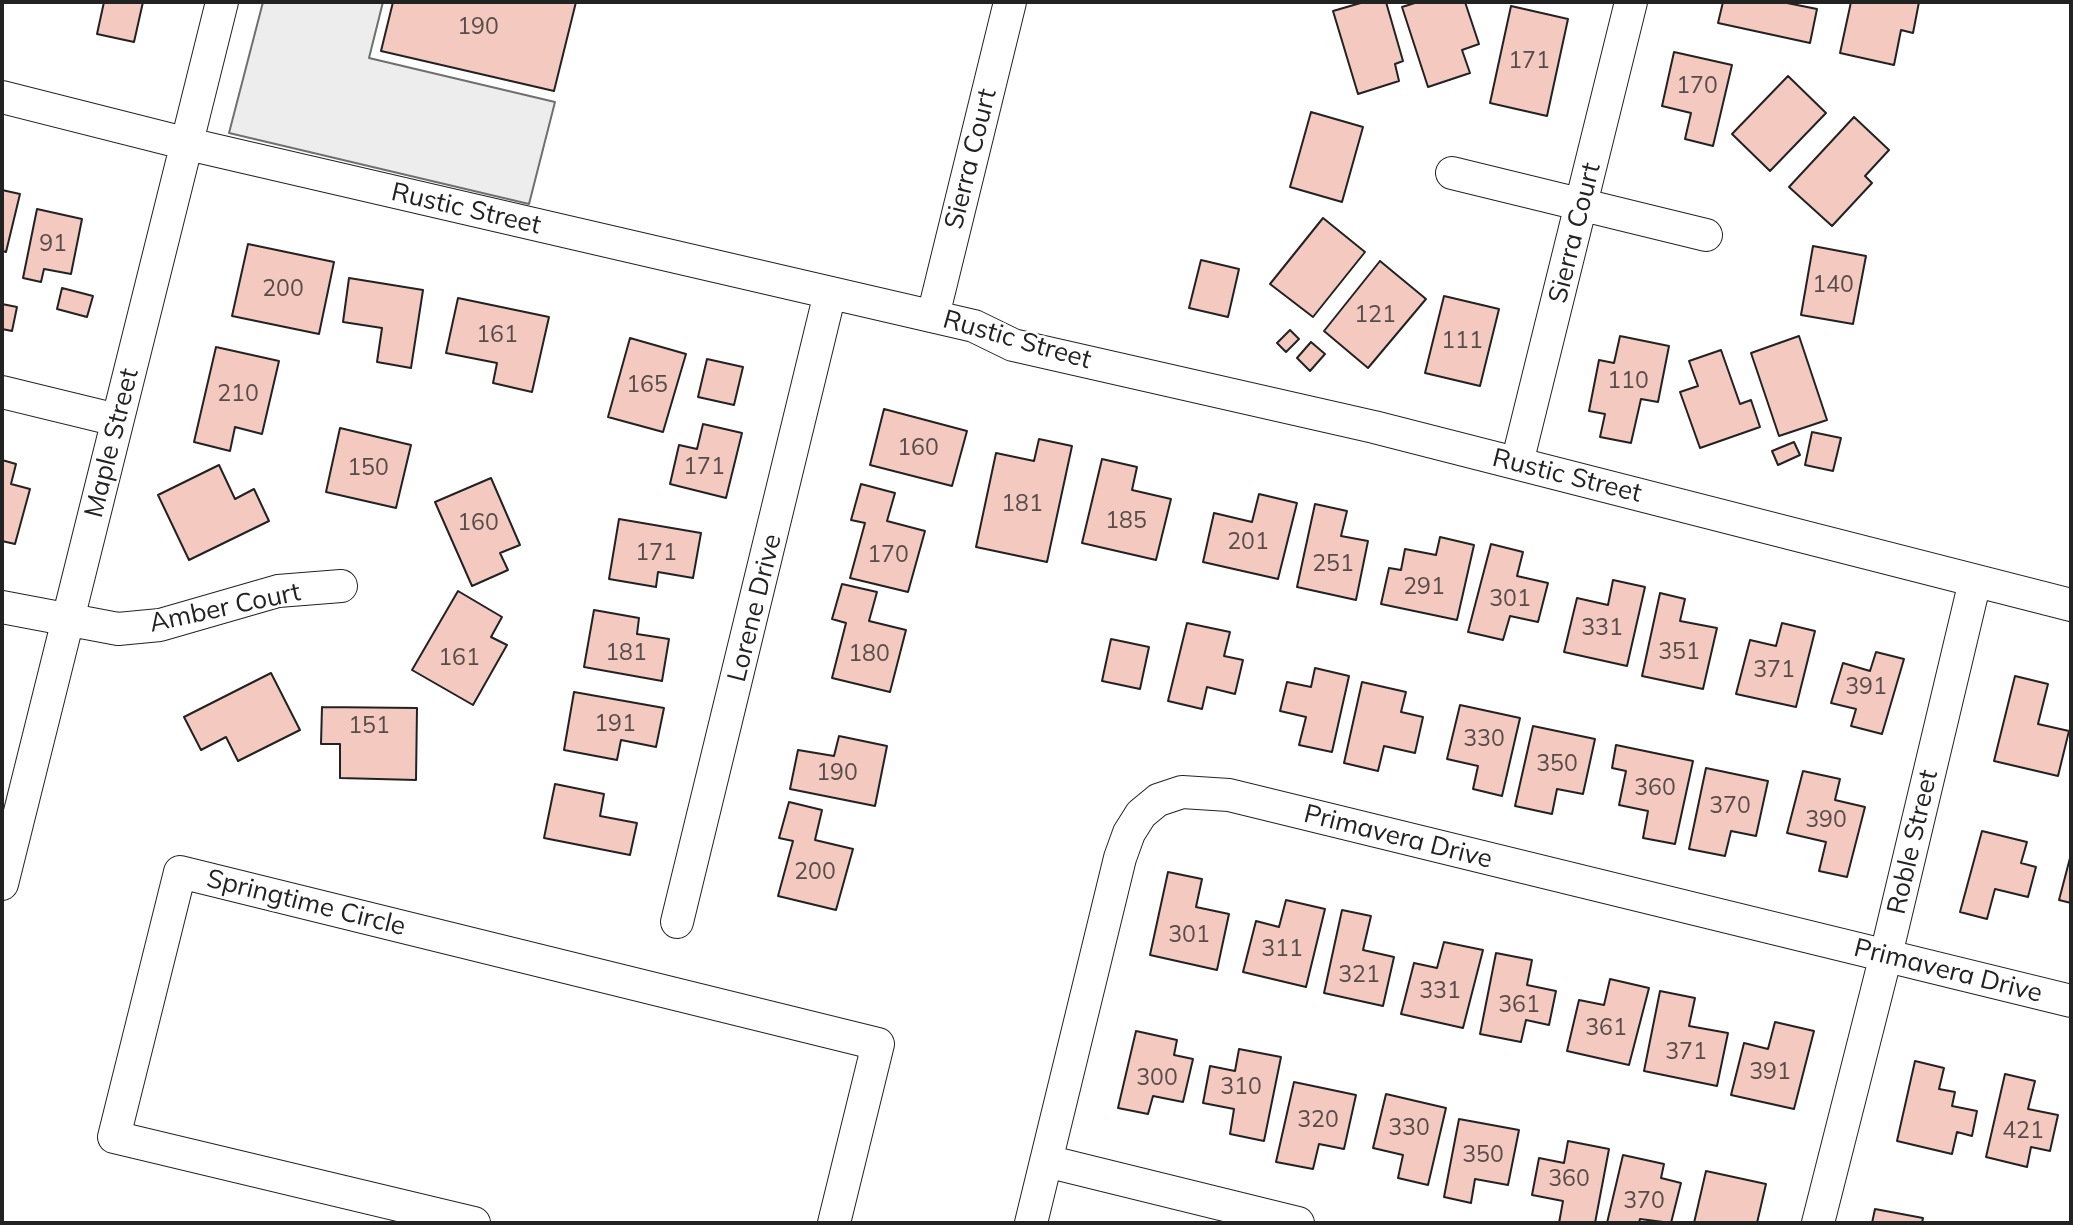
<!DOCTYPE html>
<style>
body{margin:0}
#map{position:relative;width:2073px;height:1225px;overflow:hidden;background:#fff;font-family:Mulish,sans-serif}
canvas{display:block}
.frame{position:absolute;inset:0;border:4px solid #222;pointer-events:none}
</style>
<div id="map">
<canvas width="2073" height="1225"></canvas>
<div class="frame"></div>
</div>
<script>
const context = document.querySelector('canvas').getContext('2d');
context.lineJoin = 'round';
function fillPath(path, color) {
  context.fillStyle = color;
  context.fill(path, 'evenodd');
}
function shape(rows) {
  const path = new Path2D();
  for (const r of rows) {
    path.moveTo(r[0], r[1]);
    for (let i = 2; i < r.length; i += 2) path.lineTo(r[i], r[i + 1]);
  }
  return path;
}
function strokePath(path, color, width, dash) {
  context.strokeStyle = color;
  context.lineWidth = width;
  context.lineCap = dash ? 'butt' : 'round';
  context.setLineDash(dash || []);
  context.stroke(path);
}
function label(font, color, halo, rows, align = 'center') {
  context.font = font + ' Mulish,sans-serif';
  context.lineWidth = 5;
  context.setLineDash([]);
  context.textBaseline = 'middle';
  context.strokeStyle = halo;
  context.fillStyle = color;
  for (const [text, x, y, turn = 0] of rows) {
    context.save();
    context.translate(x, y);
    context.rotate((+turn || 0) * Math.PI / 180);
    context.textAlign = isNaN(turn) ? turn : align;
    if (halo) context.strokeText(text, 0, 0);
    context.fillText(text, 0, 0);
    context.restore();
  }
}
const parking = shape([
 [263,2,383,2,369,58,555,102,529,204,229,133,263,2]
]);
const building = shape([
 [104,2,143,2,134,42,97,34,104,2],
 [393,2,576,2,554,91,381,51,393,2],
 [1364,2,1386,2,1403,61,1395,64,1399,81,1358,94,1333,11,1364,2],
 [1418,2,1465,2,1479,44,1462,50,1470,73,1428,87,1402,7,1418,2],
 [1723,2,1782,2,1817,9,1810,43,1718,23,1723,2],
 [1851,2,1919,2,1913,33,1901,30,1894,65,1840,53,1851,2],
 [1511,6,1568,19,1547,116,1490,103,1511,6],
 [1674,52,1732,65,1713,146,1685,139,1691,113,1662,106,1674,52],
 [1788,76,1826,113,1770,171,1732,134,1788,76],
 [1311,112,1363,127,1342,202,1290,187,1311,112],
 [1854,117,1889,150,1865,176,1872,183,1832,226,1789,187,1854,117],
 [2,190,20,194,6,252,2,251,2,190],
 [37,209,82,219,71,274,44,269,41,282,23,278,37,209],
 [1323,218,1365,252,1313,317,1270,284,1323,218],
 [248,244,334,262,319,334,232,316,248,244],
 [1813,246,1866,256,1853,324,1801,315,1813,246],
 [1201,260,1239,269,1228,317,1189,308,1201,260],
 [1380,261,1426,299,1368,368,1324,331,1380,261],
 [349,278,423,290,411,368,377,362,382,328,343,322,349,278],
 [62,288,93,296,87,317,57,309,62,288],
 [1444,296,1499,309,1480,386,1425,373,1444,296],
 [458,298,549,317,532,392,493,383,497,363,446,353,458,298],
 [2,304,17,307,12,331,2,329,2,304],
 [1290,330,1299,339,1286,352,1277,343,1290,330],
 [1620,336,1669,346,1658,402,1641,399,1631,443,1600,437,1605,414,1589,411,1599,360,1614,363,1620,336],
 [1799,336,1827,420,1779,436,1751,353,1799,336],
 [630,338,686,354,663,432,608,417,630,338],
 [1311,342,1325,354,1310,371,1297,358,1311,342],
 [216,347,279,361,262,434,235,427,230,451,194,442,216,347],
 [1721,350,1740,404,1751,400,1760,427,1700,448,1680,392,1698,386,1689,361,1721,350],
 [707,359,743,367,734,405,698,397,707,359],
 [884,409,967,431,952,486,870,465,884,409],
 [703,424,742,433,726,498,670,484,679,445,697,449,703,424],
 [340,428,411,445,396,508,326,492,340,428],
 [1812,432,1841,438,1833,471,1805,465,1812,432],
 [1039,439,1072,446,1047,562,976,547,996,453,1034,461,1039,439],
 [1794,442,1800,455,1778,465,1772,451,1794,442],
 [1102,459,1137,467,1132,490,1171,499,1156,560,1082,543,1102,459],
 [2,460,16,464,11,484,30,489,15,544,2,541,2,460],
 [219,465,235,499,254,489,269,521,189,560,158,495,219,465],
 [491,478,520,545,500,553,508,570,472,586,435,502,491,478],
 [861,484,895,493,887,521,925,531,908,592,850,578,865,523,851,520,861,484],
 [1259,494,1297,503,1278,579,1203,562,1214,513,1252,522,1259,494],
 [1315,504,1347,511,1341,536,1368,541,1356,600,1297,587,1315,504],
 [619,519,701,533,693,578,658,572,656,587,609,579,619,519],
 [1440,537,1474,545,1457,620,1381,604,1389,568,1401,570,1405,549,1436,555,1440,537],
 [1491,544,1523,552,1517,576,1548,583,1538,622,1510,616,1503,640,1468,632,1491,544],
 [1613,580,1645,587,1627,666,1564,652,1577,598,1608,605,1613,580],
 [842,584,877,592,869,621,906,630,890,692,832,678,846,623,832,619,842,584],
 [458,591,502,617,491,637,507,645,473,705,412,670,458,591],
 [1660,593,1685,599,1680,621,1717,628,1703,689,1642,676,1660,593],
 [594,610,639,618,637,634,669,639,662,681,584,667,594,610],
 [1187,623,1230,632,1224,656,1243,660,1235,694,1207,687,1202,709,1168,701,1187,623],
 [1782,623,1815,631,1796,707,1736,694,1750,640,1776,646,1782,623],
 [1111,639,1149,647,1140,689,1102,681,1111,639],
 [1876,652,1904,659,1882,734,1851,726,1856,709,1831,703,1843,663,1870,671,1876,652],
 [1315,668,1349,676,1332,752,1299,745,1306,717,1280,711,1287,682,1311,687,1315,668],
 [271,673,300,730,238,761,226,737,201,750,184,717,271,673],
 [2015,676,2048,684,2038,724,2069,731,2058,776,1994,761,2015,676],
 [1362,682,1406,692,1401,712,1423,717,1415,753,1384,746,1378,771,1344,763,1362,682],
 [574,692,664,708,656,747,621,740,617,760,564,750,574,692],
 [1460,705,1520,718,1502,796,1473,789,1478,766,1447,759,1460,705],
 [322,707,417,708,416,780,340,778,340,744,321,744,322,707],
 [1533,726,1595,739,1583,794,1557,789,1552,814,1515,806,1533,726],
 [839,736,887,746,875,806,790,789,798,750,834,756,839,736],
 [1616,745,1693,761,1675,844,1643,838,1648,811,1619,805,1626,771,1612,768,1616,745],
 [1706,768,1768,781,1756,836,1731,831,1725,856,1689,849,1706,768],
 [1803,771,1840,779,1835,800,1865,807,1847,877,1819,871,1826,842,1787,833,1803,771],
 [555,784,604,794,600,816,637,823,630,855,544,838,555,784],
 [789,802,822,810,815,840,853,849,836,910,778,896,793,841,779,838,789,802],
 [1982,831,2027,842,2021,863,2036,867,2028,897,1995,889,1987,919,1960,912,1982,831],
 [2070,858,2071,858,2071,903,2059,900,2070,858],
 [1168,872,1202,879,1196,907,1229,914,1217,970,1150,955,1168,872],
 [1286,900,1325,909,1306,987,1243,972,1256,921,1279,927,1286,900],
 [1342,910,1371,916,1363,950,1394,957,1383,1006,1324,993,1342,910],
 [1444,942,1483,950,1463,1028,1401,1014,1414,963,1437,968,1444,942],
 [1496,953,1532,960,1527,985,1556,991,1549,1025,1526,1020,1521,1042,1480,1034,1496,953],
 [1610,979,1649,988,1629,1065,1567,1051,1579,1000,1604,1005,1610,979],
 [1660,991,1695,998,1689,1026,1728,1033,1717,1086,1644,1071,1660,991],
 [1775,1022,1814,1031,1794,1109,1731,1095,1744,1043,1768,1049,1775,1022],
 [1136,1031,1177,1040,1174,1055,1193,1059,1183,1102,1153,1096,1148,1114,1118,1108,1136,1031],
 [1239,1049,1281,1057,1264,1141,1230,1134,1234,1109,1203,1103,1210,1066,1235,1071,1239,1049],
 [1915,1061,1944,1068,1939,1089,1955,1092,1952,1106,1977,1111,1972,1136,1957,1132,1952,1154,1897,1141,1915,1061],
 [2005,1074,2035,1081,2028,1109,2058,1115,2050,1151,2031,1147,2027,1167,1986,1157,2005,1074],
 [1294,1082,1356,1095,1344,1149,1319,1144,1313,1169,1276,1162,1294,1082],
 [1386,1094,1446,1108,1428,1185,1398,1178,1403,1155,1373,1148,1386,1094],
 [1459,1119,1519,1130,1508,1185,1475,1179,1471,1203,1444,1197,1459,1119],
 [1568,1141,1609,1149,1595,1223,1559,1223,1563,1201,1532,1195,1539,1158,1564,1163,1568,1141],
 [1623,1155,1664,1164,1661,1178,1681,1183,1671,1223,1640,1219,1639,1223,1607,1223,1623,1155],
 [1706,1171,1766,1184,1757,1223,1694,1223,1706,1171],
 [1875,1209,1923,1218,1922,1223,1872,1223,1875,1209]
]);
const minor = shape([
 [2,97,188,144,974,326,1013,345,1374,427,2071,605],
 [1452,173,1706,235],
 [933,316,1010,2],
 [2,392,117,420],
 [1517,463,1631,2],
 [2,607,118,629,160,625,278,591,341,586],
 [2,884,222,2],
 [677,922,830,293],
 [1046,1161,1298,1223],
 [474,1223,114,1137,180,872,878,1044,834,1223],
 [1031,1223,1120,858,1129,833,1141,814,1158,800,1182,792,1229,795,2071,1001],
 [1818,1223,1886,955,1975,581]
]);
const numberNames = [
 ["190",478,27],
 ["171",1529,61],
 ["170",1697,86],
 ["91",53,244],
 ["140",1833,285],
 ["200",283,289],
 ["121",1375,315],
 ["161",497,335],
 ["111",1462,341],
 ["110",1628,381],
 ["165",647,385],
 ["210",238,394],
 ["160",918,448],
 ["171",704,467],
 ["150",368,468],
 ["181",1022,504],
 ["185",1126,521],
 ["160",478,523],
 ["201",1248,542],
 ["171",656,553],
 ["170",888,555],
 ["251",1333,564],
 ["291",1424,587],
 ["301",1510,599],
 ["331",1602,628],
 ["351",1679,652],
 ["181",626,653],
 ["180",869,654],
 ["161",459,658],
 ["371",1774,670],
 ["391",1866,687],
 ["191",615,724],
 ["151",369,726],
 ["330",1484,739],
 ["350",1557,764],
 ["190",837,773],
 ["360",1655,788],
 ["370",1730,806],
 ["390",1826,820],
 ["200",815,872],
 ["301",1189,935],
 ["311",1282,949],
 ["321",1359,975],
 ["331",1440,991],
 ["361",1519,1005],
 ["361",1606,1028],
 ["371",1686,1052],
 ["391",1770,1072],
 ["300",1157,1078],
 ["310",1241,1087],
 ["320",1318,1120],
 ["330",1409,1128],
 ["421",2023,1131],
 ["350",1483,1155],
 ["360",1569,1179],
 ["370",1644,1201]
];
const streetNames = [
 ["Sierra Court",971,159,-76],
 ["Rustic Street",466,209,13],
 ["Sierra Court",1575,233,-76],
 ["Rustic Street",1017,340,16],
 ["Maple Street",112,443,-76],
 ["Rustic Street",1567,476,14],
 ["Amber Court",225,608,-12],
 ["Lorene Drive",755,608,-76],
 ["Primavera Drive",1398,837,14],
 ["Roble Street",1913,842,-77],
 ["Springtime Circle",306,903,14],
 ["Primavera Drive",1948,971,14]
];
fillPath(parking, '#ededed');
strokePath(parking, '#6f6f6f', 2);
fillPath(building, '#f3c9c0');
strokePath(building, '#222', 2);
strokePath(minor, '#222', 34);
strokePath(minor, '#fff', 32);
label('23px', '#564c4a', null, numberNames);
label('26px', '#222', '#fff', streetNames);
</script>
